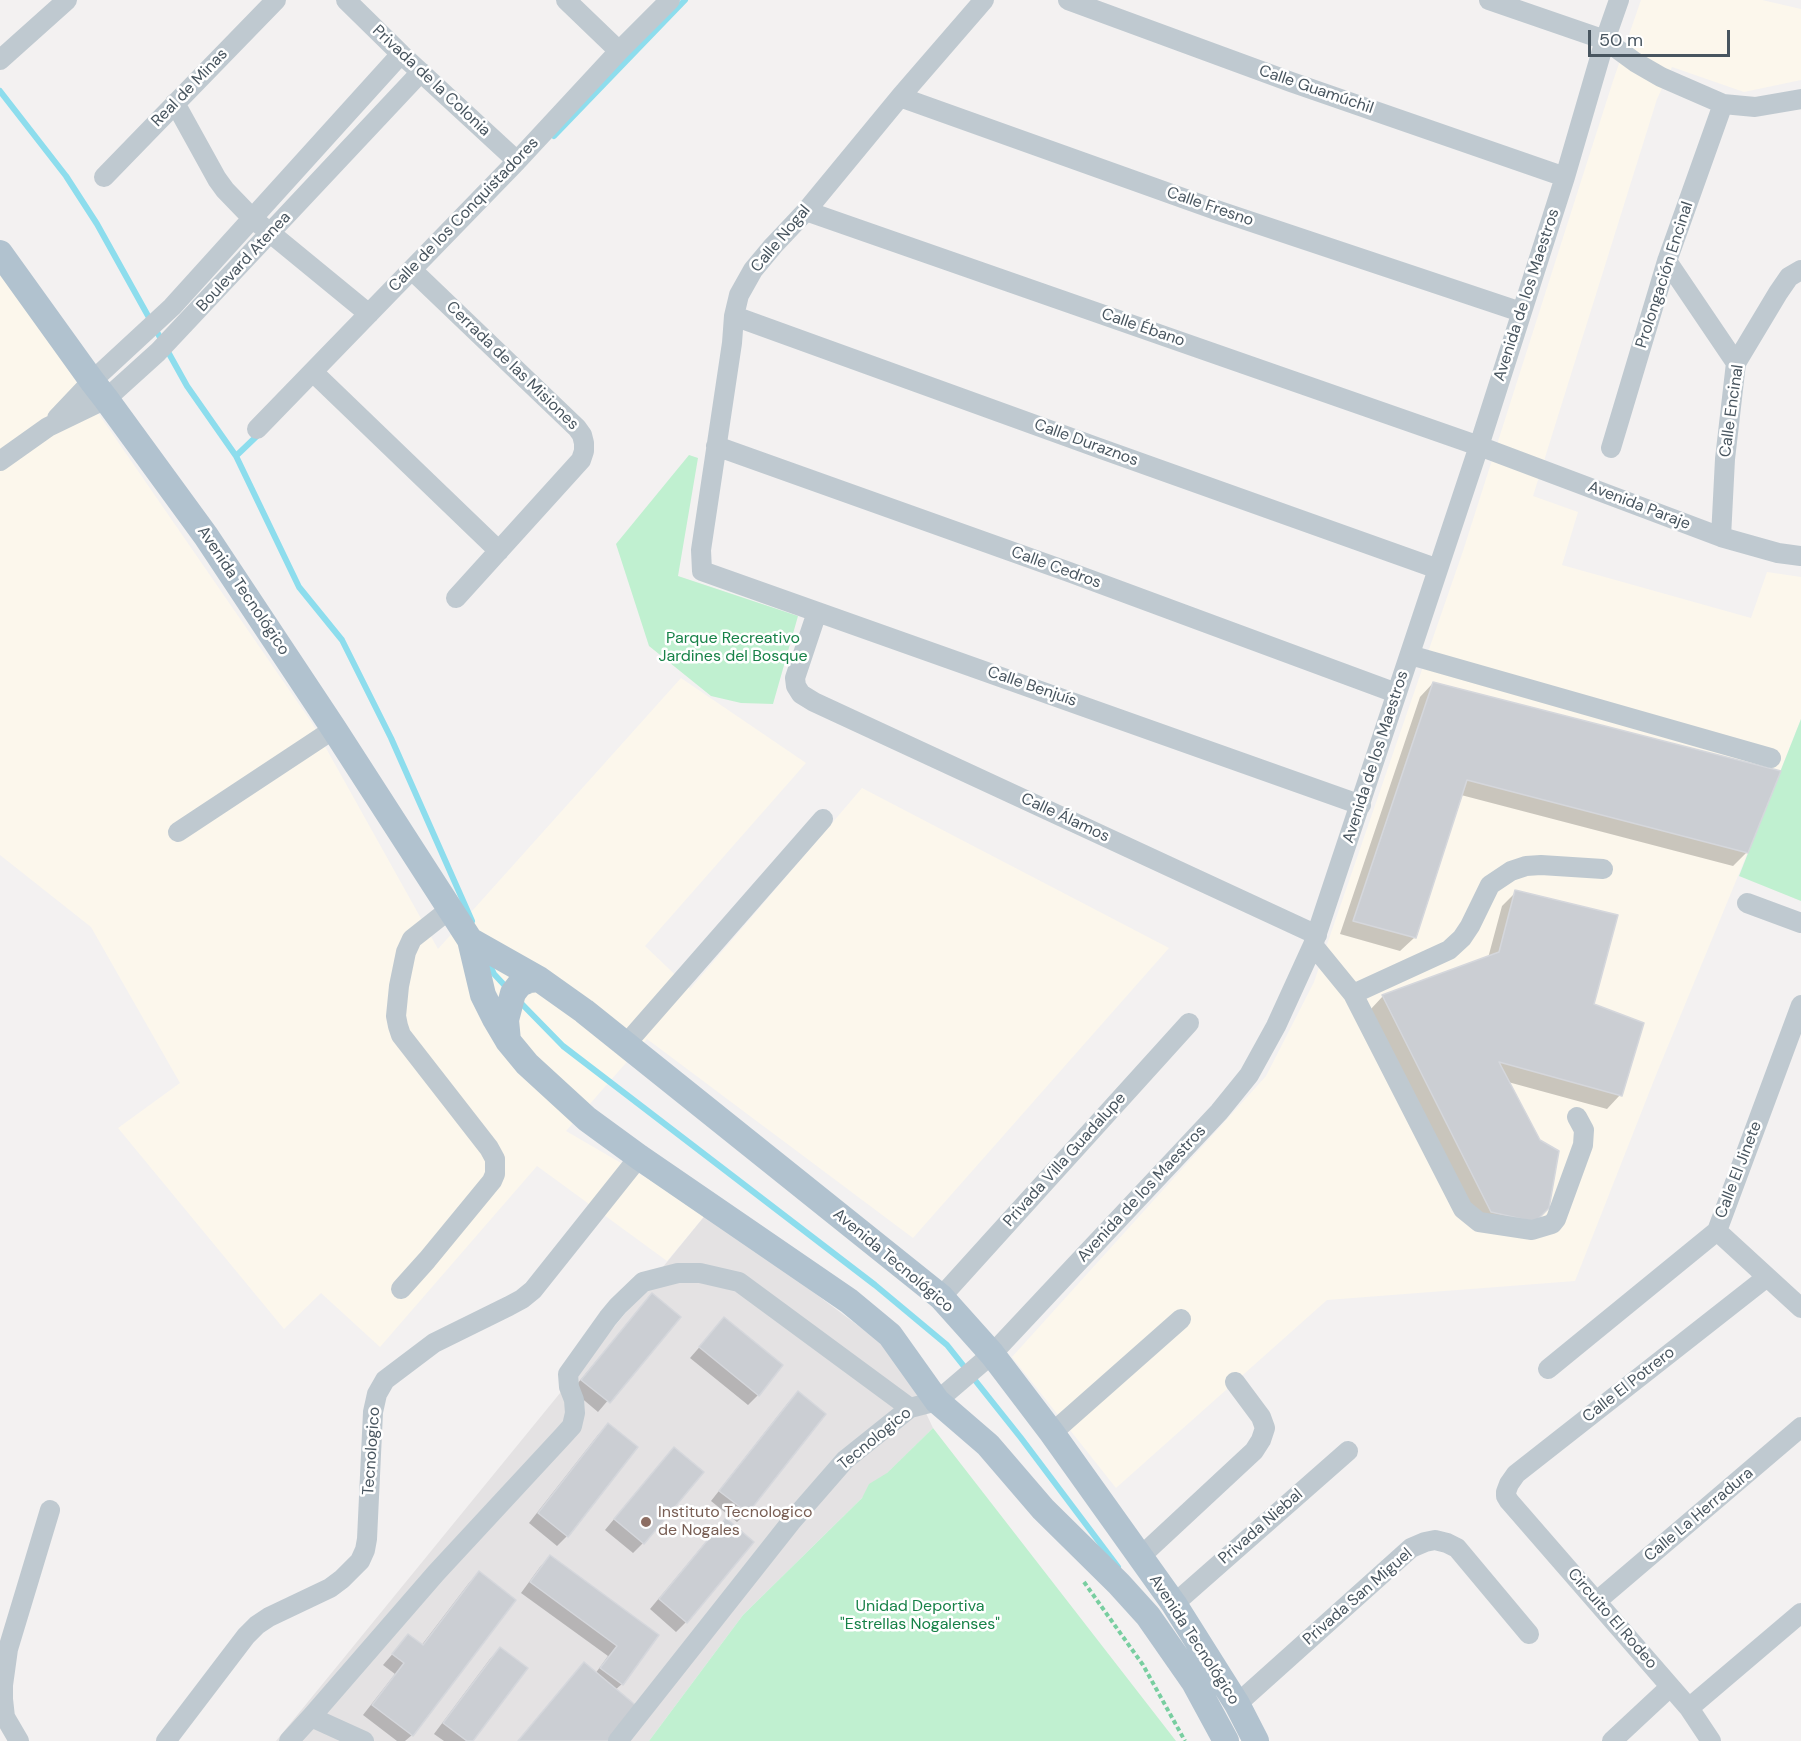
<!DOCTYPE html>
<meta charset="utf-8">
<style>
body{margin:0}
#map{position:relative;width:1801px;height:1741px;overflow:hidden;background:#f3f1f1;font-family:"DM Sans",sans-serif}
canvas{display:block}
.scale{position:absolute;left:1588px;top:30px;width:142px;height:27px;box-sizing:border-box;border:3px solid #48555f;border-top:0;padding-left:8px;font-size:18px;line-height:21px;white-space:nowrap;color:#48555f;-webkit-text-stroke:4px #fff;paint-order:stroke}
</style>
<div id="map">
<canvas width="1801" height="1741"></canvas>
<div class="scale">50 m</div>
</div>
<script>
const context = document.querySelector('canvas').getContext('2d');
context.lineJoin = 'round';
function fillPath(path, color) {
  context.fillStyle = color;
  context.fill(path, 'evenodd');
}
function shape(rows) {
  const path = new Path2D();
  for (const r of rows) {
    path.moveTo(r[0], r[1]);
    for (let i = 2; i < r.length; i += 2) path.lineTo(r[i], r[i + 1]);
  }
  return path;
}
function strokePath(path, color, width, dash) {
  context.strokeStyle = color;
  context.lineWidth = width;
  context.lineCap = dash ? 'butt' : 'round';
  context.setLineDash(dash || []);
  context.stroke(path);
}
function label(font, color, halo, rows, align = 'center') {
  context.font = font + ' "DM Sans",sans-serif';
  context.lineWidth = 5;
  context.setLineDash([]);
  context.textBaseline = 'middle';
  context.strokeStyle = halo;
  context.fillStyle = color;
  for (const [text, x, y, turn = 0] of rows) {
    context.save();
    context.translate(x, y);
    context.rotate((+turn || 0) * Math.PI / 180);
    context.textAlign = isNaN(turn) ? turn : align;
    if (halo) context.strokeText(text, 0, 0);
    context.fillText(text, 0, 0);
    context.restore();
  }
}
const commercial = shape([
 [1641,0,1762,0,1801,9,1801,80,1744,92,1672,67,1657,99,1533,496,1578,512,1562,565,1751,618,1767,572,1801,577,1801,719,1738,876,1656,1075,1575,1281,1327,1300,1116,1488,1012,1357,1266,1076,1314,982,1463,551,1613,81],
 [0,271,312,723,438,949,681,678,806,763,645,946,690,989,862,788,1169,948,913,1238,647,1039,566,1131,707,1213,667,1261,537,1166,380,1347,321,1293,284,1329,118,1128,180,1083,91,927,0,855]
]);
const education = shape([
 [707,1213,899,1356,933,1428,743,1615,649,1741,276,1741]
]);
const green = shape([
 [689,455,698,458,678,576,798,616,773,704,741,703,711,696,649,646,616,544],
 [1801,719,1801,901,1739,876],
 [933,1428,1176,1741,649,1741,743,1615,862,1498,869,1484,887,1473]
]);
const shadow = shape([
 [1433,683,1747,852,1733,866,1461,795,1414,938,1400,951,1340,934,1420,697],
 [1516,892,1592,1005,1620,1095,1607,1109,1508,1082,1519,1235,1477,1225,1370,1010,1383,996,1488,958,1502,906],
 [652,1295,679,1317,598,1412,572,1390],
 [724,1319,758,1395,748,1405,690,1358],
 [798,1393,824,1414,747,1512,737,1522,711,1501,788,1403],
 [608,1425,567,1536,557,1546,529,1523,598,1435],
 [664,1459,643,1543,633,1553,605,1530],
 [716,1530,686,1622,676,1632,650,1609],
 [550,1557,657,1635,622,1684,615,1690,518,1741,584,1664,595,1674,608,1656,521,1593,540,1567],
 [479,1573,412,1735,405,1741,397,1741,363,1715,395,1674,383,1665,408,1636,421,1646,469,1583],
 [500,1649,471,1741,444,1741,434,1734,490,1659]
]);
const stream = shape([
 [0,91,66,176,97,224,187,386,236,456,299,587,342,640,391,738,472,921],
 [554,136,685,0],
 [236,456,260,433],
 [487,959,494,974,508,989],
 [517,999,563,1046,875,1285,947,1345,1021,1438,1118,1567]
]);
const building = shape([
 [1433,682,1781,771,1748,853,1467,780,1416,938,1353,921,1433,682],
 [1515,890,1618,915,1594,1004,1644,1023,1622,1096,1499,1062,1540,1140,1559,1151,1549,1208,1535,1222,1491,1212,1382,995,1499,952,1515,890],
 [652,1293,681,1317,610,1403,581,1380,652,1293],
 [724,1317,783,1365,759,1396,699,1347,724,1317],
 [798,1391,826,1414,748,1513,719,1491,798,1391],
 [608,1423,638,1447,568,1537,538,1513,608,1423],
 [674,1447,704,1472,644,1544,614,1519,674,1447],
 [726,1518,754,1542,687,1623,659,1599,726,1518],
 [550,1555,659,1635,623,1685,600,1668,617,1646,530,1582,550,1555],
 [479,1571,516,1600,413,1736,372,1705,404,1663,392,1654,408,1634,423,1645,479,1571],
 [500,1647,528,1668,473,1741,467,1741,443,1723,500,1647],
 [584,1662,639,1708,611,1741,518,1741,584,1662]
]);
const path = shape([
 [1084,1582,1143,1665,1185,1741]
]);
const minor = shape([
 [346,0,401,54,517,161],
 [566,0,619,51],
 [984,0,900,97,806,211,773,246,753,270,739,295,734,316,732,343,701,550,702,571,1361,805],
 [1068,0,1291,82,1565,177],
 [1489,0,1605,40,1635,62,1661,77,1723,104,1755,107,1801,99],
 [0,60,67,0],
 [900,97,1219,211,1521,312],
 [175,103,217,179,225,190,252,218,369,314],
 [104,177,276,0],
 [806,211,1479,446,1721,537,1778,553,1801,556],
 [1667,261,1736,363],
 [412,270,577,428,582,435,584,443,584,451,581,460,456,598],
 [734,316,1096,447,1438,569],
 [313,372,499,551],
 [57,418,92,381,172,307,401,54],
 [257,429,517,161,619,51,670,0],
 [716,446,1069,572,1396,693],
 [1611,448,1667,261,1723,104],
 [0,461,48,427,106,399,158,352,421,72],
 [1721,537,1725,459,1736,363,1778,293,1789,277,1801,270],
 [817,612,795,678,796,686,801,694,814,702,1317,935],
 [1410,655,1771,758],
 [178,832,334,729],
 [1747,903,1801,923],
 [1313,945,1353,994,1463,1209,1479,1222,1532,1230,1552,1224,1556,1219,1583,1145,1584,1130,1577,1117],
 [1353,994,1449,950,1462,938,1470,926,1490,885,1511,871,1526,866,1541,865,1603,869],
 [626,1044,823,819],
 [1717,1231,1801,1308],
 [401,1289,427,1260,492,1181,495,1174,495,1159,489,1148,401,1035,398,1026,396,1016,399,986,406,952,412,939,450,909],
 [941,1297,1189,1023],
 [1548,1369,1717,1231,1801,1005],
 [1052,1433,1181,1319],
 [1140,1557,1254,1451,1261,1440,1265,1428,1261,1417,1235,1382],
 [1597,1601,1801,1427],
 [1174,1604,1348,1451],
 [1237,1704,1411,1548,1425,1542,1435,1540,1447,1543,1457,1548,1529,1634],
 [1689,1708,1801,1613],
 [19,1741,5,1717,3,1699,3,1685,8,1649,50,1510],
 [166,1741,246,1636,257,1625,269,1617,330,1588,342,1579,360,1561,365,1550,367,1539,373,1412,377,1394,385,1380,434,1343,509,1306,522,1299,533,1290,639,1157],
 [289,1741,311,1717],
 [364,1741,311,1717,436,1573,563,1436,572,1426,575,1413,574,1400,569,1387,568,1374,608,1318,618,1306,643,1282,678,1273,700,1273,739,1282,910,1408],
 [618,1741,791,1522,845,1460,910,1408,937,1401,992,1354,1219,1112,1249,1075,1276,1026,1313,945,1479,446,1565,177,1605,40,1619,0],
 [1612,1741,1670,1687],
 [1711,1741,1689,1708,1509,1501,1506,1496,1506,1492,1509,1484,1516,1474,1767,1277]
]);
const major = shape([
 [0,253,92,381,106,399,206,536,334,729,470,940,483,995,495,1019,508,1041,527,1064,587,1119,639,1157,849,1301,890,1335,937,1401,988,1445,1043,1509,1119,1584,1148,1616,1194,1682,1226,1741],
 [470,940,539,979,584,1011,941,1297,992,1354,1052,1433,1174,1604,1237,1704,1256,1741],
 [508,1041,506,1020,513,993,520,984,529,980,539,979]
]);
const markers = [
 [646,1522,6,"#8d6e63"]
];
const streetNames = [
 ["Privada de la Colonia",431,81,43],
 ["Real de Minas",190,88,-46],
 ["Calle Guamúchil",1316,90,19],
 ["Calle Fresno",1210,207,19],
 ["Calle de los Conquistadores",464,215,-46],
 ["Calle Nogal",781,239,-50],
 ["Boulevard Atenea",244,262,-47],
 ["Prolongación Encinal",1665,275,-72],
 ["Avenida de los Maestros",1527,295,-72],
 ["Calle Ébano",1143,328,19],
 ["Cerrada de las Misiones",512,366,44],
 ["Calle Encinal",1732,411,-82],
 ["Calle Duraznos",1086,443,20],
 ["Avenida Paraje",1639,506,21],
 ["Calle Cedros",1056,568,20],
 ["Avenida Tecnológico",243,591,56],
 ["Calle Benjuís",1032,687,19],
 ["Avenida de los Maestros",1376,757,-72],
 ["Calle Álamos",1065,818,25],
 ["Privada Villa Guadalupe",1065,1160,-48],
 ["Calle El Jinete",1739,1170,-69],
 ["Avenida de los Maestros",1142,1194,-47],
 ["Avenida Tecnológico",893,1261,40],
 ["Calle El Potrero",1629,1385,-38],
 ["Tecnologico",875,1439,-39],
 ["Tecnologico",372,1451,-86],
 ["Calle La Herradura",1699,1515,-40],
 ["Privada Niebal",1261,1527,-41],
 ["Privada San Miguel",1358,1597,-41],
 ["Circuito El Rodeo",1612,1619,49],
 ["Avenida Tecnológico",1194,1640,57]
];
const parkNames = [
 ["Parque Recreativo",733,639],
 ["Jardines del Bosque",733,657],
 ["Unidad Deportiva",920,1607],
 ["\"Estrellas Nogalenses\"",920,1625]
];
const educationNames = [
 ["Instituto Tecnologico",658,1513],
 ["de Nogales",658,1531]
];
fillPath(commercial, '#fcf7ec');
fillPath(education, '#e4e2e3');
fillPath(green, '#c0f0d0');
fillPath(shadow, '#0003');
strokePath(stream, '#8ddded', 6);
fillPath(building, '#cbced3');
strokePath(building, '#d5d7dc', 1.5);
strokePath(path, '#78cea0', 4, [4.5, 3]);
strokePath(minor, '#bfc9d0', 20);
strokePath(major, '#b1c2cf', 26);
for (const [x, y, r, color] of markers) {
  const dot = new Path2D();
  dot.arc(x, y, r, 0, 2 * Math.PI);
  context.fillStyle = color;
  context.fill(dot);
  strokePath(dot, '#fff', 2);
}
label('16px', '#48555f', '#fff', streetNames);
label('16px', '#178248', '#fff', parkNames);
label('16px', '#785e54', '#fff', educationNames, 'left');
</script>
